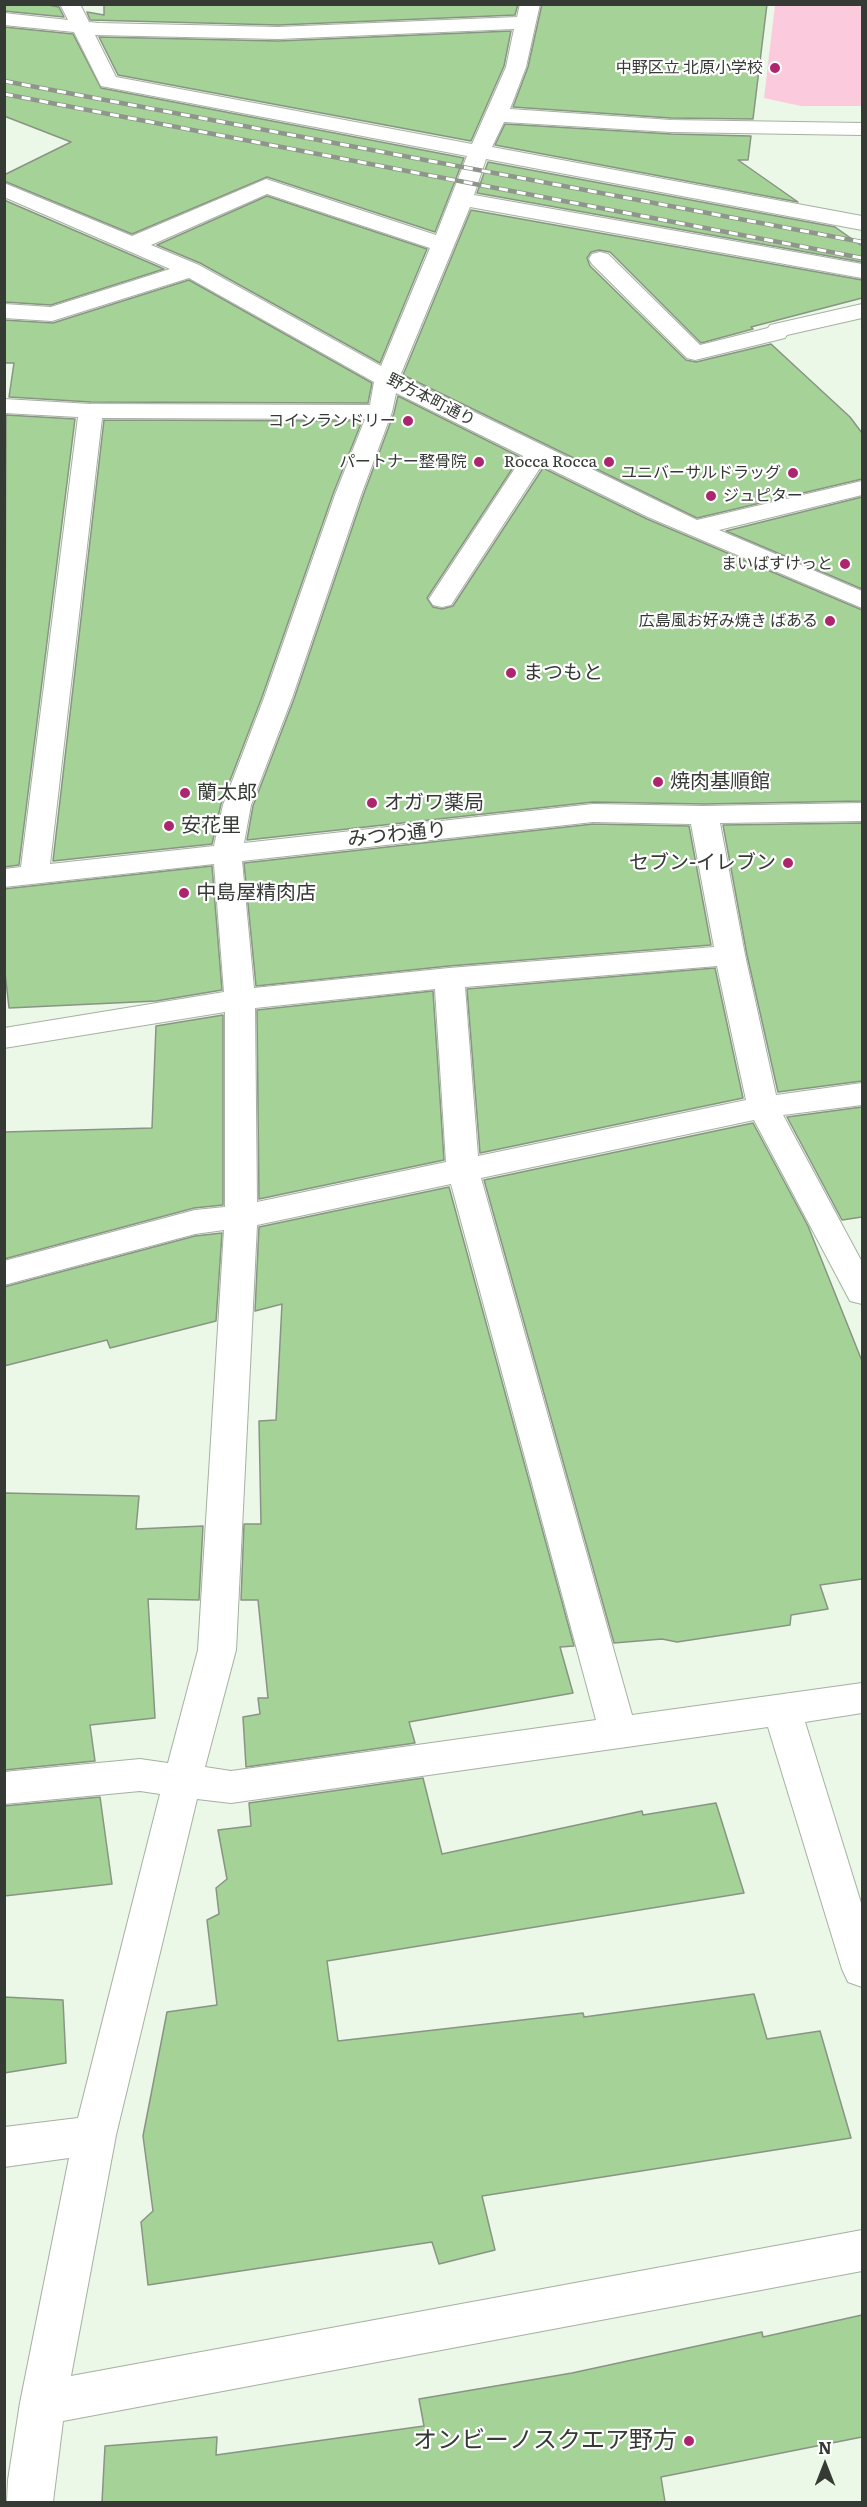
<!DOCTYPE html>
<meta charset="utf-8">
<style>
body{margin:0}
#map{position:relative;width:867px;height:2507px;overflow:hidden;background:#ebf7e7;font-family:Literata,serif}
canvas{display:block}
.frame{position:absolute;inset:0;border:6px solid #353a34;pointer-events:none}
.north{position:absolute;left:795px;top:2435px;width:60px;height:60px;-webkit-text-stroke:4px #fff;paint-order:stroke;rotate:0deg;font-size:16px;font-weight:700;line-height:24px;text-align:center;color:#353a34}
.north::after{content:'';display:block;margin:auto;width:21px;height:27px;background:#353a34;clip-path:polygon(50% 0,100% 100%,50% 72%,0 100%)}
</style>
<div id="map">
<canvas width="867" height="2507"></canvas>
<div class="frame"></div>
<div class="north">N</div>
</div>
<script>
const context = document.querySelector('canvas').getContext('2d');
context.lineJoin = 'round';
function fillPath(path, color) {
  context.fillStyle = color;
  context.fill(path, 'evenodd');
}
function shape(rows) {
  const path = new Path2D();
  for (const r of rows) {
    path.moveTo(r[0], r[1]);
    for (let i = 2; i < r.length; i += 2) path.lineTo(r[i], r[i + 1]);
  }
  return path;
}
function strokePath(path, color, width, dash) {
  context.strokeStyle = color;
  context.lineWidth = width;
  context.lineCap = dash ? 'butt' : 'round';
  context.setLineDash(dash || []);
  context.stroke(path);
}
function label(font, color, halo, rows, align = 'center') {
  context.font = font + ' Literata,"Noto Sans JP",serif';
  context.lineWidth = 4.5;
  context.setLineDash([]);
  context.textBaseline = 'middle';
  context.strokeStyle = halo;
  context.fillStyle = color;
  for (const [text, x, y, turn = 0] of rows) {
    context.save();
    context.translate(x, y);
    context.rotate((+turn || 0) * Math.PI / 180);
    context.textAlign = isNaN(turn) ? turn : align;
    if (halo) context.strokeText(text, 0, 0);
    context.fillText(text, 0, 0);
    context.restore();
  }
}
const green = shape([
 [775,5,862,5,862,106,801,106,764,98]
]);
const building = shape([
 [4,4,43,4,59,7,64,17,4,11,4,4],
 [104,4,518,4,515,15,278,25,90,20,87,12,104,15,104,4],
 [542,4,767,4,753,119,671,118,513,107,528,67,542,4],
 [4,27,73,34,101,88,464,158,435,232,267,177,132,234,4,181,4,175,71,142,4,116,4,27],
 [511,31,504,66,471,141,118,75,99,37,278,41,511,31],
 [505,124,671,134,751,136,748,160,738,160,798,202,495,145,505,124],
 [488,162,835,227,862,246,862,262,477,193,488,162],
 [267,196,427,249,380,363,200,263,157,245,267,196],
 [4,200,164,269,51,305,4,302,4,200],
 [471,210,862,280,862,298,751,327,753,329,701,343,610,252,599,250,591,252,587,258,590,266,686,360,696,362,771,344,850,417,862,433,862,479,697,518,403,375,471,210],
 [189,280,372,383,368,403,91,402,9,397,14,363,4,363,4,320,53,323,189,280],
 [398,396,520,457,427,598,433,607,442,609,453,606,543,468,647,519,862,610,862,801,704,804,593,802,247,840,253,806,294,699,363,496,394,413,398,396],
 [6,415,75,419,19,865,4,867,6,415],
 [104,420,362,421,333,494,262,697,221,804,212,844,53,861,104,420],
 [862,497,862,589,726,531,862,497],
 [862,823,862,1081,778,1092,747,955,723,825,862,823],
 [593,824,689,826,711,945,449,966,256,986,244,863,593,824],
 [212,866,222,990,156,1001,9,1008,4,964,4,889,212,866],
 [715,968,743,1098,480,1153,467,989,715,968],
 [433,991,444,1160,259,1199,257,1010,433,991],
 [223,1015,223,1205,194,1208,4,1259,4,1132,152,1128,156,1026,223,1015],
 [862,1107,862,1217,842,1220,787,1117,862,1107],
 [753,1123,808,1226,862,1361,862,1579,820,1585,828,1609,791,1615,790,1625,677,1642,662,1639,614,1643,484,1180,753,1123],
 [449,1187,574,1646,560,1647,573,1693,409,1722,415,1743,246,1767,243,1717,260,1714,258,1698,268,1698,258,1600,241,1600,244,1524,261,1524,259,1421,276,1420,282,1304,255,1311,259,1227,449,1187],
 [222,1233,216,1321,110,1348,107,1340,4,1366,4,1287,195,1236,222,1233],
 [4,1493,139,1496,136,1529,203,1526,199,1600,148,1599,155,1718,90,1725,95,1761,4,1770,4,1493],
 [423,1778,442,1854,642,1811,643,1815,716,1803,744,1893,327,1961,338,2041,583,2013,584,2017,754,1994,767,2039,820,2031,851,2138,482,2196,495,2250,439,2264,432,2242,148,2285,141,2222,153,2211,143,2136,167,2012,217,2005,207,1920,219,1914,216,1888,227,1879,218,1830,251,1826,249,1803,423,1778],
 [100,1797,112,1884,4,1896,4,1806,100,1797],
 [4,1997,63,2000,66,2063,4,2073,4,1997],
 [862,2315,862,2437,661,2477,665,2502,102,2502,105,2446,217,2437,216,2455,424,2426,419,2399,572,2373,762,2332,763,2337,862,2315]
]);
const minor = shape([
 [60,4,80,4,89,22,99,23,278,27,517,17,520,4,540,4,526,67,510,109,671,120,862,123,862,135,671,132,504,122,492,147,862,216,862,230,486,159,474,195,862,264,862,278,470,207,400,376,697,520,862,481,862,495,719,530,862,591,862,608,648,517,542,465,451,605,442,607,433,605,429,599,523,456,396,393,392,412,361,495,292,698,251,805,244,843,593,804,704,806,862,803,862,821,720,823,745,955,776,1095,862,1083,862,1105,783,1115,862,1262,862,1304,850,1301,754,1120,481,1178,632,1715,862,1683,862,1713,805,1722,862,1906,862,1987,848,1982,842,1969,768,1727,231,1803,197,1799,116,2135,71,2376,862,2230,862,2271,63,2421,53,2502,7,2502,8,2480,20,2403,69,2158,4,2167,4,2127,78,2118,160,1794,140,1791,4,1804,4,1772,140,1759,168,1763,198,1650,224,1230,195,1234,4,1285,4,1261,195,1210,225,1207,225,1012,4,1048,4,1028,224,992,214,864,4,887,4,869,21,867,78,417,4,413,4,399,91,404,370,405,374,382,189,278,52,321,4,318,4,304,51,307,170,269,4,197,4,183,132,236,266,179,436,235,467,156,101,86,74,32,4,25,4,13,68,20,60,4],
 [514,29,506,67,472,144,116,77,95,35,278,39,514,29],
 [267,194,430,248,381,366,199,265,151,245,267,194],
 [102,418,365,419,335,495,264,698,223,805,214,846,50,864,102,418],
 [593,822,691,824,714,947,449,968,254,988,242,861,593,822],
 [717,966,746,1100,478,1156,465,987,717,966],
 [435,989,446,1162,257,1202,255,1008,435,989],
 [451,1184,596,1720,231,1771,205,1767,236,1650,257,1225,451,1184],
 [600,252,608,254,700,345,768,328,770,325,862,304,862,318,787,335,785,338,695,360,687,358,592,264,589,259,592,254,600,252]
]);
const rail = shape([
 [4,81,862,242],
 [4,94,862,258]
]);
const markers = [
 [775,68,6,"#ad266d"],
 [408,421,6,"#ad266d"],
 [479,462,6,"#ad266d"],
 [609,462,6,"#ad266d"],
 [793,473,6,"#ad266d"],
 [711,496,6,"#ad266d"],
 [845,564,6,"#ad266d"],
 [830,621,6,"#ad266d"],
 [511,673,6,"#ad266d"],
 [658,782,6,"#ad266d"],
 [185,793,6,"#ad266d"],
 [372,803,6,"#ad266d"],
 [169,826,6,"#ad266d"],
 [788,863,6,"#ad266d"],
 [184,893,6,"#ad266d"],
 [689,2441,6,"#ad266d"]
];
const farPoinames = [
 ["中野区立 北原小学校",763,68],
 ["コインランドリー",396,421],
 ["パートナー整骨院",467,462],
 ["Rocca Rocca",597,462],
 ["ユニバーサルドラッグ",781,473],
 ["ジュピター",723,496,"left"],
 ["まいばすけっと",833,564],
 ["広島風お好み焼き ばある",818,621]
];
const farStreetnames = [
 ["野方本町通り",431,400,27]
];
const poiNames = [
 ["まつもと",523,673],
 ["焼肉基順館",670,782],
 ["蘭太郎",197,793],
 ["オガワ薬局",384,803],
 ["安花里",181,826],
 ["セブン-イレブン",776,863,"right"],
 ["中島屋精肉店",196,893]
];
const streetNames = [
 ["みつわ通り",397,835,-6]
];
const nearPoinames = [
 ["オンビーノスクエア野方",677,2441]
];
fillPath(green, '#fccadd');
fillPath(building, '#a5d297');
strokePath(building, '#899485', 1.5);
strokePath(minor, '#a5b1a1', 2);
fillPath(minor, '#fff');
strokePath(rail, '#8e968b', 4.5);
strokePath(rail, '#fff', 3, [9]);
for (const [x, y, r, color] of markers) {
  const dot = new Path2D();
  dot.arc(x, y, r, 0, 2 * Math.PI);
  context.fillStyle = color;
  context.fill(dot);
  strokePath(dot, '#fff', 2);
}
label('16px', '#353a34', '#fff', farPoinames, 'right');
label('16px', '#353a34', '#fff', farStreetnames);
label('20px', '#353a34', '#fff', poiNames, 'left');
label('20px', '#353a34', '#fff', streetNames);
label('24px', '#353a34', '#fff', nearPoinames, 'right');
</script>
